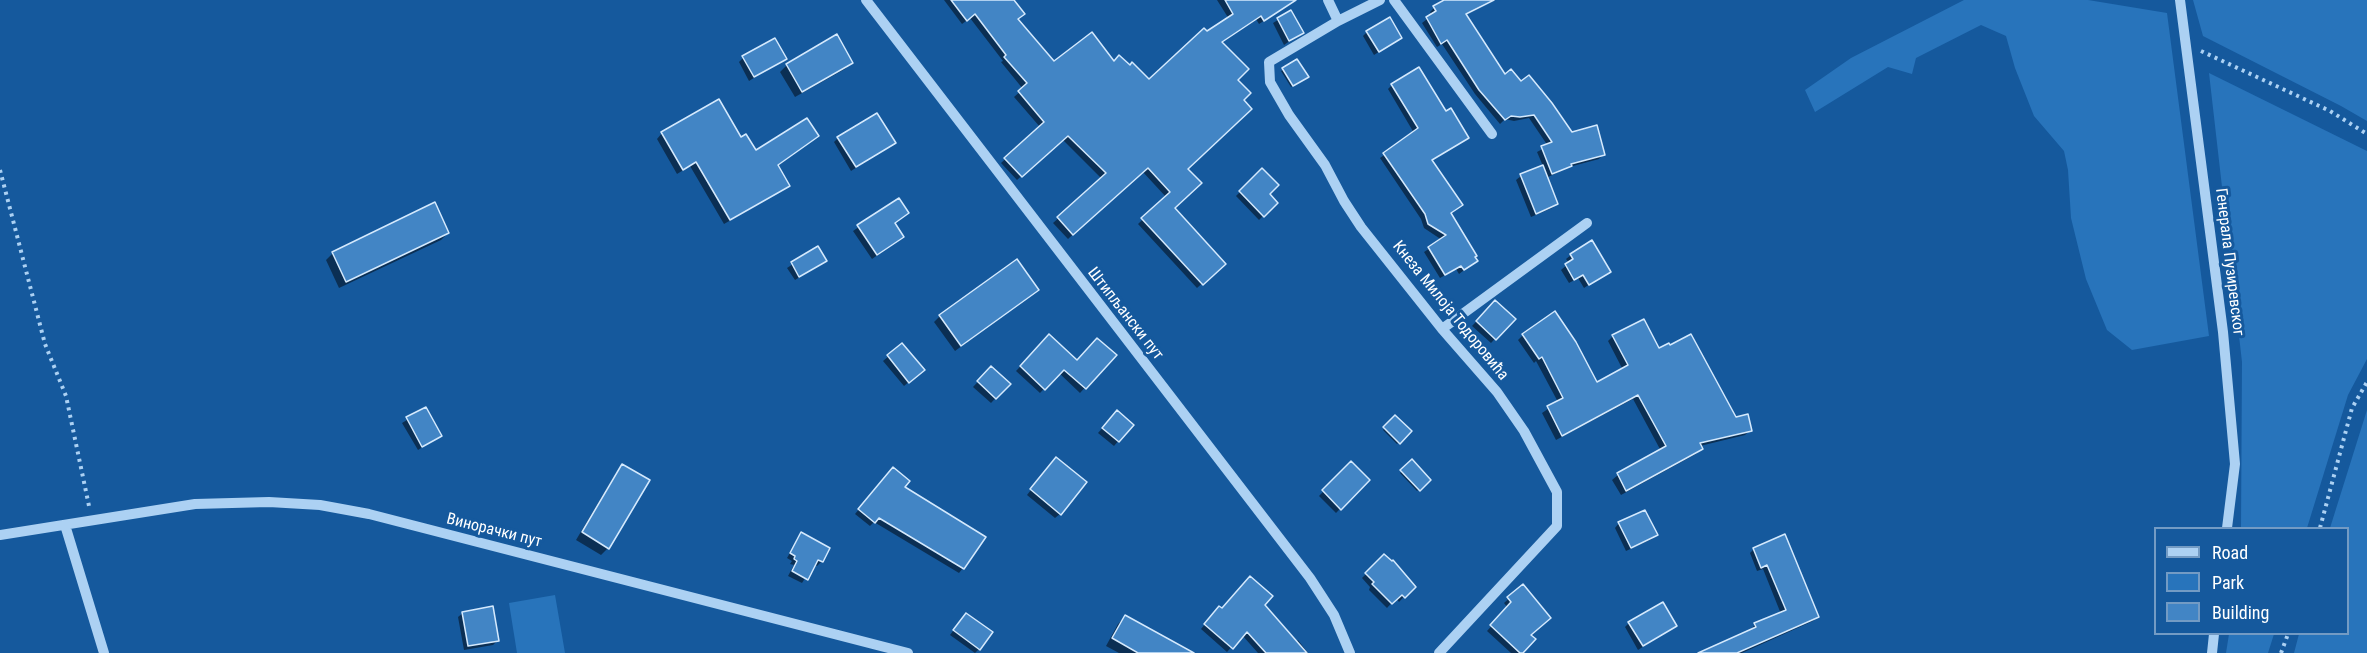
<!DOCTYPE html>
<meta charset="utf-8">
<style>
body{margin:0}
#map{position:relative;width:2367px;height:653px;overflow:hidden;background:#15599d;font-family:"Roboto Condensed",sans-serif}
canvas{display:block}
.legend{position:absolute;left:2154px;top:527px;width:195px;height:108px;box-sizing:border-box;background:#15599d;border:2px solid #739bc4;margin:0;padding:8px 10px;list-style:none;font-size:18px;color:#fff}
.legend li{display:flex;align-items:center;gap:12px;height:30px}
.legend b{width:30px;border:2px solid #739bc4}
</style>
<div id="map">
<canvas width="2367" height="653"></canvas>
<ul class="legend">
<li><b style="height:8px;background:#acd1f3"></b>Road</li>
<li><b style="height:16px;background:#2874bb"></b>Park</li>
<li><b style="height:16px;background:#4285c5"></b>Building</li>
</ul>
</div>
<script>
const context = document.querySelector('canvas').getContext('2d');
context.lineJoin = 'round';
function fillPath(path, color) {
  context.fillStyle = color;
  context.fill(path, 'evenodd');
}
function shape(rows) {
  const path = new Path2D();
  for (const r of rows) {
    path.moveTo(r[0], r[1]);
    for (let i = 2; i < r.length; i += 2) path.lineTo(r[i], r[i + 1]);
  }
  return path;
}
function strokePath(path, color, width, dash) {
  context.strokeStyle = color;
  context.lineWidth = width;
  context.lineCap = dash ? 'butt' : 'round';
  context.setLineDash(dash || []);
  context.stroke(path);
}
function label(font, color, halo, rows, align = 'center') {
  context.font = font + ' "Roboto Condensed",sans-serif';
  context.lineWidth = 6;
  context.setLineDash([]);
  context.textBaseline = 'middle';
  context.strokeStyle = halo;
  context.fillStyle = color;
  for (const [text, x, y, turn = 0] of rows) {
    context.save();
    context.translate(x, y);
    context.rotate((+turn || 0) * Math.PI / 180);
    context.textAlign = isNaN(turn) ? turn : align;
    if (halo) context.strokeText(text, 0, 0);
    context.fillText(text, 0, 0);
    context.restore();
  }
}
const green = shape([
 [1964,0,2088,0,2167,13,2209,336,2132,350,2107,330,2086,279,2071,218,2068,170,2064,151,2034,116,2015,68,2006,36,1981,25,1916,58,1912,74,1888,67,1815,112,1805,90,1851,58],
 [2193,0,2367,0,2367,121,2341,106,2203,36],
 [2209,73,2367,151,2367,359,2348,395,2307,528,2241,528,2242,362],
 [2367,410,2367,653,2294,653,2299,634,2348,634,2348,528,2330,528],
 [555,595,565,653,517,653,509,603],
 [2229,634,2274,634,2268,653,2226,653]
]);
const shadow = shape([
 [944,0,1015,0,1013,1,1017,19,1054,63,1113,63,1149,81,1207,33,1229,19,1217,0,1280,0,1279,11,1259,24,1256,19,1221,42,1236,80,1186,169,1173,209,1224,264,1197,288,1138,224,1166,197,1142,171,1068,239,1053,223,1102,179,1062,139,1017,180,1001,163,1040,127,1014,97,1023,89,1001,62,1003,61,970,18,962,24],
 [1447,0,1495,0,1465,15,1504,76,1571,134,1603,154,1599,159,1569,167,1546,178,1557,204,1552,208,1531,217,1516,180,1521,176,1543,166,1537,152,1548,146,1529,118,1514,121,1505,119,1500,124,1475,94,1442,44,1437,47,1422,23,1432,15,1430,12,1434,8],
 [1291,12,1302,32,1284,45,1273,23],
 [1367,32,1400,38,1374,55,1363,36],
 [743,58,785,58,749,81,739,62],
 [852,62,845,69,795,97,780,72,787,65],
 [1283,70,1305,78,1291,87,1281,71],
 [1392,85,1445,113,1467,138,1431,161,1449,214,1476,261,1459,274,1456,269,1440,278,1424,252,1442,240,1424,228,1421,219,1380,158,1414,133,1388,89],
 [662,133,740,139,756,152,818,136,777,166,788,185,783,190,724,224,690,166,677,174,657,139],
 [838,138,894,143,851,171,834,142],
 [1262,170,1268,194,1276,203,1259,220,1236,196],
 [899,200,894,223,903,237,872,259,853,231],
 [448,233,441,240,339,288,326,260,333,253],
 [817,248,825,261,795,280,787,268],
 [1571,255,1609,271,1584,288,1578,278,1569,283,1561,270,1569,263,1566,259],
 [1031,295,955,351,934,322,940,316],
 [1495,302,1513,320,1491,343,1472,326],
 [1523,335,1597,384,1623,370,1608,341,1613,336,1658,350,1750,430,1745,435,1700,446,1701,449,1696,454,1621,495,1612,480,1618,475,1661,451,1633,399,1556,440,1542,413,1558,402,1536,361,1534,363,1518,340],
 [1050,336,1077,362,1115,355,1080,393,1059,373,1040,393,1016,371],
 [902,345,918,374,904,386,883,361],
 [991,368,1009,384,991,403,973,387],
 [425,409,440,436,418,450,402,423],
 [1112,417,1132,425,1114,446,1098,433],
 [1395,417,1410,431,1397,444,1383,430],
 [1412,461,1429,480,1417,491,1400,473],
 [1052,463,1060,514,1055,518,1027,495],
 [1351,463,1368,480,1336,513,1319,496],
 [622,466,608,548,601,555,576,540,616,473],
 [889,473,903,487,963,568,959,573,874,522,870,526,855,514],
 [1619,523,1656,535,1652,539,1626,551,1615,528],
 [801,534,822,561,817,566,814,564,802,583,788,576,794,565,790,564,792,561,787,558],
 [1754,549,1818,617,1813,621,1742,653,1702,653,1751,630,1755,624,1781,614,1763,569,1757,571,1750,553],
 [1384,556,1414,586,1399,602,1396,598,1387,608,1369,590,1370,587,1362,578],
 [1523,586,1530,635,1521,653,1511,653,1487,631,1508,608,1504,603],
 [1222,610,1296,642,1298,640,1308,653,1258,653,1242,635,1227,652,1201,629,1215,612],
 [463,613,498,640,493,645,464,650,458,617],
 [1125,617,1191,653,1119,653,1106,646,1118,624],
 [962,619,979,649,975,653,950,635],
 [1629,623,1675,626,1638,650,1625,627]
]);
const building = shape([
 [951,0,1014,0,1025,14,1018,19,1054,61,1092,32,1114,61,1119,55,1130,65,1132,62,1149,79,1204,28,1207,31,1233,14,1225,0,1296,0,1264,21,1261,16,1222,42,1249,69,1238,80,1251,93,1244,100,1252,109,1188,169,1202,183,1175,208,1226,264,1203,285,1141,218,1170,192,1148,168,1073,235,1057,217,1106,173,1068,136,1022,177,1004,158,1044,122,1018,91,1027,83,1004,57,1006,55,975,14,967,21,951,0],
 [1444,0,1494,0,1466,14,1505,74,1511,69,1521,81,1529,75,1552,103,1572,132,1597,125,1605,155,1571,164,1572,166,1552,174,1541,146,1552,142,1534,115,1520,117,1511,116,1505,120,1479,90,1447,40,1441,44,1426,17,1436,11,1433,6,1444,0],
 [1291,10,1304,33,1289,41,1277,18,1291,10],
 [1390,17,1402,38,1379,52,1366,31,1390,17],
 [837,34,853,63,802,92,786,64,837,34],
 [775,38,787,59,754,77,742,56,775,38],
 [1297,59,1309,77,1293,86,1282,68,1297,59],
 [1419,67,1446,111,1451,108,1469,138,1432,160,1463,205,1451,213,1477,256,1475,257,1478,261,1464,270,1461,266,1445,275,1428,247,1446,235,1428,224,1425,214,1383,153,1418,128,1391,84,1419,67],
 [719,99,741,137,746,134,756,150,807,118,819,136,778,165,790,186,730,220,696,162,683,170,661,132,719,99],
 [877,113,896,143,856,167,837,137,877,113],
 [1543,165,1558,204,1536,214,1520,174,1543,165],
 [1262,168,1279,185,1270,194,1278,203,1264,217,1239,191,1262,168],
 [899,198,909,213,895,223,904,237,877,255,857,225,899,198],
 [435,202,449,233,346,282,332,252,435,202],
 [1592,240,1611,272,1589,285,1583,275,1574,280,1565,264,1573,259,1570,254,1592,240],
 [818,246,827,261,799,277,791,262,818,246],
 [1017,259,1039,290,961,346,939,315,1017,259],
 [1495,300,1516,319,1496,340,1476,321,1495,300],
 [1555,311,1576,342,1597,382,1628,365,1612,335,1644,319,1659,348,1669,343,1670,345,1691,334,1736,417,1748,414,1752,431,1700,443,1703,449,1626,491,1617,473,1666,446,1638,395,1562,436,1547,406,1563,398,1542,357,1539,359,1522,334,1555,311],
 [1049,334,1077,360,1097,338,1117,355,1086,389,1064,370,1045,390,1020,366,1049,334],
 [902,343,925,370,909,383,887,355,902,343],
 [991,366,1011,384,996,399,977,381,991,366],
 [426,407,442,436,422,447,406,417,426,407],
 [1117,410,1134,425,1119,442,1102,428,1117,410],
 [1395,415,1412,431,1400,444,1383,427,1395,415],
 [1056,457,1087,482,1061,515,1030,489,1056,457],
 [1412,459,1431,480,1420,491,1400,470,1412,459],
 [1351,461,1370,480,1341,510,1322,490,1351,461],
 [622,464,650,480,609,549,582,532,622,464],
 [893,467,910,481,905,487,986,537,964,569,879,518,875,523,858,509,893,467],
 [1645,510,1658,535,1631,548,1618,522,1645,510],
 [801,532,830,548,823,562,818,560,808,580,792,571,797,561,794,559,795,556,790,553,801,532],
 [1785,534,1819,617,1737,653,1698,653,1756,627,1754,623,1786,610,1767,565,1761,568,1753,548,1785,534],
 [1384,554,1392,561,1393,560,1416,587,1405,598,1402,595,1392,604,1372,584,1374,582,1365,573,1384,554],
 [1250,576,1273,596,1265,605,1307,653,1266,653,1247,632,1233,649,1204,624,1219,606,1222,608,1250,576],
 [1523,584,1551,618,1531,635,1536,639,1523,653,1520,653,1490,625,1511,602,1507,597,1523,584],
 [1663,602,1677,626,1643,646,1628,622,1663,602],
 [493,606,499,641,468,646,462,612,493,606],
 [966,613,993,632,980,650,953,630,966,613],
 [1125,615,1194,653,1138,653,1112,638,1125,615]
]);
const path = shape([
 [2201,51,2330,111,2367,134],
 [0,170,45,344,66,396,89,506],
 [2320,528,2352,408,2367,382],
 [2281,653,2288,634]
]);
const minor = shape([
 [866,0,1310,578,1334,615,1350,653],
 [1328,0,1338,21],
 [1380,0,1338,21,1269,62,1270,82,1289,115,1325,165,1344,201,1361,227,1442,329,1497,392,1524,431,1557,492,1557,526,1439,653],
 [1394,0,1492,134],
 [2180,0,2223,332,2235,464,2227,528],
 [1442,329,1587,223],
 [65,525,104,653],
 [0,535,195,504,269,502,320,505,369,514,908,653],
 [2212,653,2214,634]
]);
const streetNames = [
 ["Генерала Пузиревског",2229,262,83],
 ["Кнеза Милоја Тодоровића",1450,311,51],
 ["Штипљански пут",1125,314,52],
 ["Винорачки пут",494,531,14]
];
fillPath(green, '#2874bb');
fillPath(shadow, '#0007');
fillPath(building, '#4285c5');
strokePath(building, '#d4e9fd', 1.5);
strokePath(path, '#acd1f3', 4, [3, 4.5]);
strokePath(minor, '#acd1f3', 10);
label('16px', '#fff', '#15599d', streetNames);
</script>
